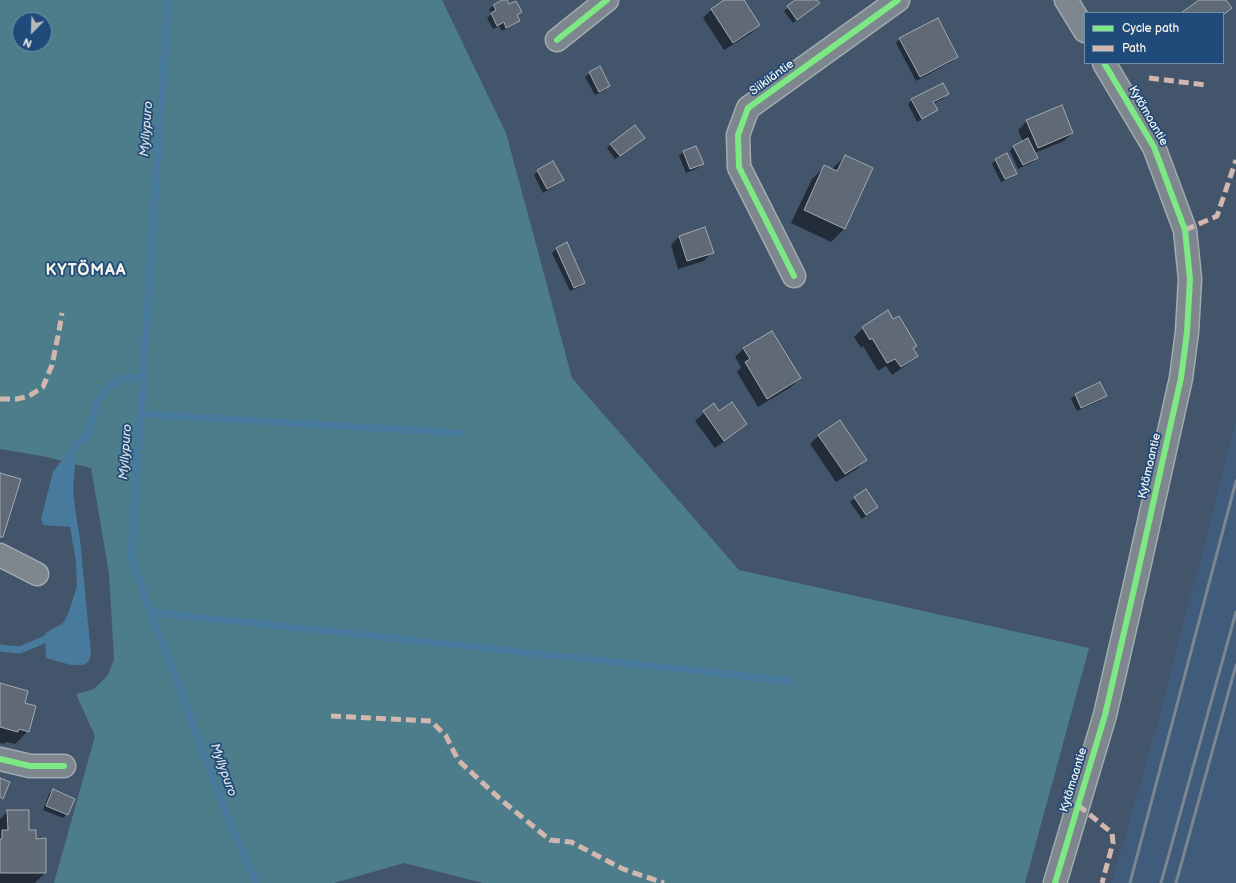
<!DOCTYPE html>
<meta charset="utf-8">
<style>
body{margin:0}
#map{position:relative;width:1236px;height:883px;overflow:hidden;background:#43556b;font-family:"Balsamiq Sans",sans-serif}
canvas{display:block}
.legend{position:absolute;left:1084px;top:12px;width:140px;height:52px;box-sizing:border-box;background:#1f4a7a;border:1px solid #748da6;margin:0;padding:5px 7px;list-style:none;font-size:12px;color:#f4f1e8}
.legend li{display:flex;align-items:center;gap:8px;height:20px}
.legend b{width:20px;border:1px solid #748da6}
.north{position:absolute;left:12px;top:12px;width:40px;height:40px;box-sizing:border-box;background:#1f4a7a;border:1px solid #748da6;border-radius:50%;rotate:203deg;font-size:11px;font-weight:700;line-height:16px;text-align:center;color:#f4f1e8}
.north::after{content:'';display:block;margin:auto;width:14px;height:18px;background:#b6babc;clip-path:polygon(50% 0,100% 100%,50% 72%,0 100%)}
</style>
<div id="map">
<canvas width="1236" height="883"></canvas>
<ul class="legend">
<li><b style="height:5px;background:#7ce984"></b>Cycle path</li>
<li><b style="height:5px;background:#d1b7ad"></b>Path</li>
</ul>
<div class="north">N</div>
</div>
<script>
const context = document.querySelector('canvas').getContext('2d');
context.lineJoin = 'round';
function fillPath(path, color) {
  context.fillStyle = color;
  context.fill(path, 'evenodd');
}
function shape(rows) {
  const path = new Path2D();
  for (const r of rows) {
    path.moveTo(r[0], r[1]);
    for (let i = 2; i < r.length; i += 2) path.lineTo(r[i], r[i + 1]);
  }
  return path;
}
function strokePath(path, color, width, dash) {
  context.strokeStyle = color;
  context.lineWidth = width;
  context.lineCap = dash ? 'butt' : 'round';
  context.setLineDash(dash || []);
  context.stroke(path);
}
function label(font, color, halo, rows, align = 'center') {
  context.font = font + ' "Balsamiq Sans",sans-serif';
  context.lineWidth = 3.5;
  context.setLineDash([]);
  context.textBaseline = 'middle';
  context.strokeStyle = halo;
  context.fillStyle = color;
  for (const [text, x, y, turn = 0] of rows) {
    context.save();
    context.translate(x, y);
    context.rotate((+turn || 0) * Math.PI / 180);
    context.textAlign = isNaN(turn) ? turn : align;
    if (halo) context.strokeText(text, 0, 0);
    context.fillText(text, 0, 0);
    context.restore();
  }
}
const built = shape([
 [1236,421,1236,883,1112,883,1163,703]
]);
const green = shape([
 [0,0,442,0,506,133,572,378,739,570,1089,648,1025,883,483,883,404,863,334,883,54,883,95,736,76,694,94,689,108,675,114,659,109,573,91,468,42,456,0,449],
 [20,20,44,20,44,44,20,44]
]);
const water = shape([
 [69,451,76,455,73,490,76,515,80,539,91,654,89,661,84,665,71,665,46,658,45,635,47,632,63,623,68,614,77,586,76,562,70,527,43,525,41,519,53,472]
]);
const shadow = shape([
 [505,0,506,0,509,5,521,12,516,16,519,20,515,24,502,31,499,26,493,29,487,18,492,14,489,10,493,5],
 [726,0,743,0,759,25,750,34,724,50,703,18,712,9],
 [797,0,816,0,818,3,793,23,784,11],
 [900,39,957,57,953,61,916,81,896,43],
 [590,73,609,86,605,90,595,95,585,77],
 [948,94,944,98,933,104,936,110,932,114,917,122,908,104,912,100],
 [1027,121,1072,133,1064,141,1035,153,1037,158,1033,162,1018,169,1010,151,1014,146,1023,142,1018,130],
 [639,142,615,159,607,148,611,144],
 [683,152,702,164,698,168,686,173,679,156],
 [845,156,844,229,831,242,791,223,812,179,825,166,832,169],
 [996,160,1015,173,1011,177,1001,182,992,164],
 [538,171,563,180,558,184,543,193,534,175],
 [704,228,712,252,704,261,678,269,671,245,679,237],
 [566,244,584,282,580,287,570,291,552,253,556,249],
 [893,320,917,356,908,364,892,375,886,366,878,371,863,346,861,348,854,337,863,328],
 [744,348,800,378,791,387,758,407,737,372,741,367,735,357],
 [1100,384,1106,396,1101,400,1077,411,1071,399,1075,395],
 [714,404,719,412,746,424,737,432,715,448,695,421],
 [819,435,865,460,857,469,836,482,810,444],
 [866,490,877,507,862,519,850,502],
 [0,684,24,704,28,731,15,744,6,742,4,744,0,743],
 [53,790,67,814,63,818,43,810,49,794],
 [8,811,28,831,35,840,45,873,35,883,0,883,0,819]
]);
const stream = shape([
 [168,0,131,559,230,824,257,883],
 [141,414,460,433],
 [70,462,72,452,81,440,89,434,95,407,107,387,121,378,143,377],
 [151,612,791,681],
 [0,648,20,650,48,638,53,639]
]);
const building = shape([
 [502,0,507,0,509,4,516,1,522,12,517,15,520,21,506,28,504,22,497,26,491,13,496,10,493,5,502,0],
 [724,0,744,0,760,25,733,43,711,9,724,0],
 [795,0,817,0,820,3,797,20,787,6,795,0],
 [1199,0,1226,0,1232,8,1223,15,1223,13,1181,13,1199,0],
 [938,18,958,57,920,77,899,38,938,18],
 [600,66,610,86,599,92,589,72,600,66],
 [943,83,949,94,933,102,938,110,922,119,911,99,943,83],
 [1062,105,1073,133,1038,148,1026,120,1062,105],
 [635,125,645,138,620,156,610,144,635,125],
 [1028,138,1038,158,1023,165,1013,146,1028,138],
 [696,146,704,164,690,169,683,151,696,146],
 [1007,153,1017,174,1005,179,995,159,1007,153],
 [845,155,873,168,845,229,804,210,824,165,837,171,845,155],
 [553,161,564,180,547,189,537,170,553,161],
 [705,227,714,253,687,261,679,236,705,227],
 [567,242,585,283,574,288,556,248,567,242],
 [888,310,893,319,899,316,917,346,913,348,918,356,901,367,895,359,887,363,872,338,870,340,862,327,888,310],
 [772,331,801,378,767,399,745,362,750,359,743,348,772,331],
 [1100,382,1107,396,1081,408,1075,394,1100,382],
 [732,402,747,424,724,441,703,411,714,403,719,411,732,402],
 [840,420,867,460,845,474,818,435,840,420],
 [0,473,21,479,3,537,0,537,0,473],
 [866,489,878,507,866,515,854,497,866,489],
 [0,683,28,691,25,703,36,706,29,732,19,729,18,732,0,727,0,683],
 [0,778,10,782,3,799,0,797,0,778],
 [53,789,75,799,68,815,46,806,53,789],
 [7,810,29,810,29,830,36,830,36,839,46,838,46,873,0,873,0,839,2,839,2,830,8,830,7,810]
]);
const minor = shape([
 [1066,0,1085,31],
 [557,40,607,0],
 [794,276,739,167,738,135,748,108,898,0],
 [0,555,37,574],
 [0,759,30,766,64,766],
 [1055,883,1105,715,1137,576,1181,378,1187,332,1190,279,1185,230,1154,147,1104,63]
]);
const rail = shape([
 [1130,883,1236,481],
 [1161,883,1236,612],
 [1176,883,1236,665]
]);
const quiet = shape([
 [1149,78,1206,85],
 [1185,230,1217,216,1236,160],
 [0,399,17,399,29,396,43,387,52,365,59,331,62,313],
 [331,716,431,721,446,736,458,760,500,799,550,840,571,842,623,869,664,883],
 [1078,805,1112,833,1113,843,1102,883]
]);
const cycleway = shape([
 [557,40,607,0],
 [794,276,739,167,738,135,748,108,898,0],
 [0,759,30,766,64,766],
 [1055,883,1105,715,1137,576,1181,378,1187,332,1190,279,1185,230,1154,147,1104,63]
]);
const streetNames = [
 ["Siikiläntie",772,78,-36],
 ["Kytömaantie",1148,116,60],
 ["Kytömaantie",1150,466,-77],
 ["Kytömaantie",1074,780,-73]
];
const waterNames = [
 ["Myllypuro",147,129,-86],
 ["Myllypuro",126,452,-86],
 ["Myllypuro",223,770,70]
];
const districtNames = [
 ["KYTÖMAA",86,271]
];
fillPath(built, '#405b7b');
fillPath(green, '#4d7d8b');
fillPath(water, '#477a9d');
fillPath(shadow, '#0007');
strokePath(stream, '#477a9d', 7);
fillPath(building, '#606a76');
strokePath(building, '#a2aab2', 1);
strokePath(minor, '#a2aab2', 25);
strokePath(minor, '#7e868e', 22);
strokePath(rail, '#7a8590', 3);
strokePath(quiet, '#d1b7ad', 5, [10, 5]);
strokePath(cycleway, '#7ce984', 6);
label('12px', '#f4f1e8', '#1f4a7a', streetNames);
label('italic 13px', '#dae0de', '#1f4a7a', waterNames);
context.letterSpacing = '1px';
label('bold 16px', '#f4f1e8', '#1f4a7a', districtNames);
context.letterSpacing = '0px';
</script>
